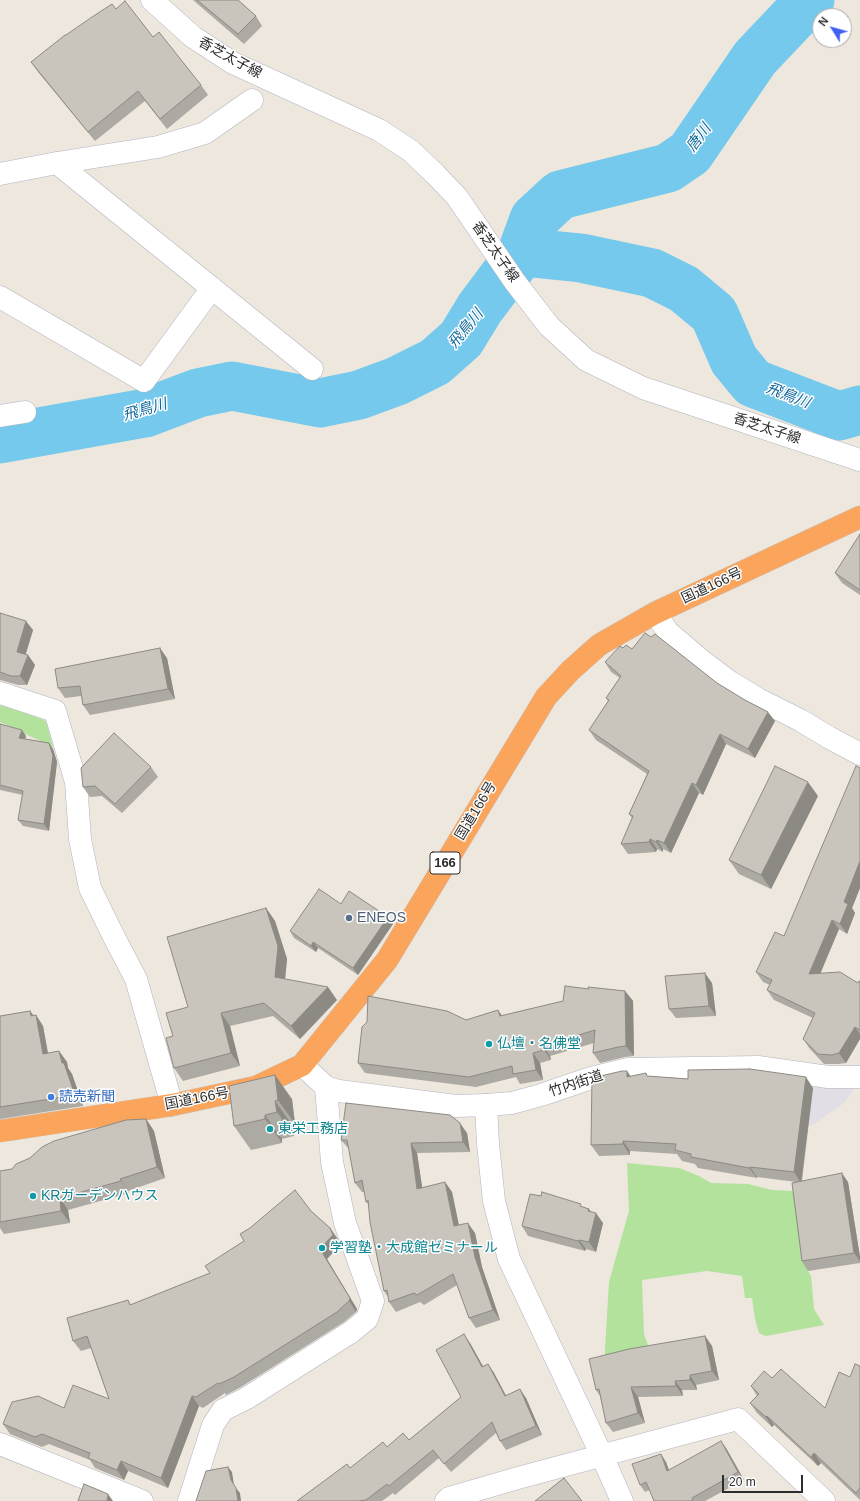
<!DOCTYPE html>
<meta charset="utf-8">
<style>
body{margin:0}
#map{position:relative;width:860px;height:1501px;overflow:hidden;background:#ede7de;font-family:Helvetica,sans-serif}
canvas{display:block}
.north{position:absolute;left:812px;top:8px;width:40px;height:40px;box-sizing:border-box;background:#fff;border:1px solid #ababab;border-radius:50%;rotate:307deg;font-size:11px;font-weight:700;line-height:16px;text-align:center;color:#2c2c2c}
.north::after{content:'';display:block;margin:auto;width:14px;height:18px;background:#4360f5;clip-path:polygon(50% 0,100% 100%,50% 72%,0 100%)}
.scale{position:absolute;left:722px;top:1475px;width:81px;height:18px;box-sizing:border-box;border:2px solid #2c2c2c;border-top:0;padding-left:5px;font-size:12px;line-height:14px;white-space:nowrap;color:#2c2c2c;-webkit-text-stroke:3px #fff;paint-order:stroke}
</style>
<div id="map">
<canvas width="860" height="1501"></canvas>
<div class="north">N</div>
<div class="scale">20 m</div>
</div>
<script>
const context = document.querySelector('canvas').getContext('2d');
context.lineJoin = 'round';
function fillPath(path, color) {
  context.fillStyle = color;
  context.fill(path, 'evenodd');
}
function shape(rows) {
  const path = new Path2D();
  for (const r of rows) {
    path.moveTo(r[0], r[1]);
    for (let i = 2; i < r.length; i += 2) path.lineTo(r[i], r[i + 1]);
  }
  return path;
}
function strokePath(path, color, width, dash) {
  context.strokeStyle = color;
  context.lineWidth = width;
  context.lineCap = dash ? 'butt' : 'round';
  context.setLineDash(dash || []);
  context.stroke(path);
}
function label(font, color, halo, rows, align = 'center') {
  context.font = font + ' Helvetica,"Noto Sans JP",sans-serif';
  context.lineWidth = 3;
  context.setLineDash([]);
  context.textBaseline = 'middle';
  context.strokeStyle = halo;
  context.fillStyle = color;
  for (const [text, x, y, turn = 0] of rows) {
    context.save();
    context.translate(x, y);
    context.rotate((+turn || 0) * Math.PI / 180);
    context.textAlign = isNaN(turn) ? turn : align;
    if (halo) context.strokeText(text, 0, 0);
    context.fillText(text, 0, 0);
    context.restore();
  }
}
const industrial = shape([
 [766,1079,854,1085,853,1091,844,1103,813,1125,809,1125,784,1122]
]);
const green = shape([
 [0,703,46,721,53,747,0,722],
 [627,1163,679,1168,699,1176,711,1183,748,1184,772,1190,796,1191,808,1271,811,1276,814,1309,824,1325,766,1336,759,1333,755,1319,752,1298,745,1298,742,1276,707,1271,642,1280,644,1334,652,1356,604,1367,609,1282,629,1211]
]);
const river = shape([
 [522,252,581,258,652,273,684,289,714,314,734,360,753,383,839,416,860,410],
 [0,439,145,413,198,393,232,386,320,403,359,395,397,381,435,362,461,339,480,308,522,252,534,219,560,195,668,168,690,153,755,58,810,0]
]);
const street = shape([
 [57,163,312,369],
 [0,174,57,163,158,147,205,133,252,100],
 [0,297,144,381,212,288],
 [0,416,25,412],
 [655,613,668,632,702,661,730,682,758,699,800,720,830,738,860,754],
 [0,693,55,711,76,782,80,839,90,888,113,935,136,979,172,1105],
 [486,1105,512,1103,541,1095,591,1078,628,1069,758,1067,828,1077,860,1077],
 [0,1444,142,1501],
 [189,1501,213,1425,223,1410,247,1398,351,1332,367,1319,373,1301,345,1223,332,1162,326,1087],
 [446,1501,449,1498,518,1478,738,1419,824,1501]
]);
const secondary = shape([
 [152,0,193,37,233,63,379,130,411,151,435,174,457,197,515,282,549,326,586,360,643,388,860,460],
 [302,1065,326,1087,339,1091,456,1106,486,1105,488,1144,494,1201,509,1259,602,1456,622,1501]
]);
const highway = shape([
 [0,1131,172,1105,256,1087,302,1065,387,960,546,697,570,671,599,645,655,613,860,517]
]);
const wall = shape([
 [193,0,238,0,256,16,262,26,244,44],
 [116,9,153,37,201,85,208,95,167,129,145,101,95,141,38,72,31,62,66,35],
 [860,534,860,595,842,583,835,573],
 [0,613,33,630,26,654,28,655,35,665,27,685,18,685,0,680],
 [623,648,632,649,717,683,775,721,755,758,726,744,703,795,699,793,671,853,663,849,663,852,657,849,656,852,628,854,621,844,632,818,629,814,647,774,596,740,589,730,608,701,606,698,620,678,611,672,605,662],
 [167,658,175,699,90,715,83,705,81,696,65,698,58,688],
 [0,724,26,736,25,739,49,743,53,749,57,762,49,831,23,826,18,820,23,795,0,790],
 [151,767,158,777,122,813,102,796,90,797,83,787],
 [860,768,860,888,852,908,855,913,847,934,839,929,820,973,858,983,860,981,860,1039,846,1063,838,1064,824,1064,810,1049,803,1039,813,1018,774,1000,767,990,770,985,763,982,756,972,784,936],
 [818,796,771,889,739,874,729,860],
 [341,904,393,924,358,975,318,948,316,952,294,938,290,931],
 [266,908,275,921,287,959,285,979,337,1000,300,1039,273,1016,230,1026,240,1066,183,1081,174,1068,173,1036,188,1007],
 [712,983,716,1016,676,1018,669,1009],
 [589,989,625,991,633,1001,634,1056,625,1057,600,1063,593,1053,594,1043,550,1056,551,1060,540,1063,543,1080,520,1084,516,1077,476,1087,365,1073,358,1063,367,1022,466,1020,498,1010,502,1016,563,1001],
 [30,1011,33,1015,36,1015,43,1026,48,1053,59,1051,67,1062,68,1068,72,1074,83,1106,0,1119,0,1016],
 [627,1071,630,1076,648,1076,813,1088,802,1181,848,1182,860,1257,860,1263,808,1271,802,1261,796,1182,757,1177,757,1178,698,1168,695,1164,682,1161,677,1154,630,1151,630,1155,599,1156,591,1145],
 [229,1086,292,1099,295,1124,292,1125,294,1136,282,1139,282,1143,251,1150,234,1126],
 [146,1119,154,1131,165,1178,128,1191,129,1193,68,1210,70,1223,4,1234,0,1228,0,1171,12,1169],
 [467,1133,470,1152,417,1153,422,1188,445,1182,452,1192,459,1225,475,1233,482,1267,500,1320,476,1328,469,1318,457,1285,424,1305,420,1302,396,1312,389,1302,388,1297,384,1291,369,1205,366,1202,364,1192,362,1192,355,1183,349,1149,341,1140],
 [583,1207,589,1209,591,1212,603,1223,596,1252,586,1249,585,1251,528,1236,522,1226],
 [311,1211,330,1228,337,1238,340,1245,327,1259,357,1309,356,1312,344,1322,241,1387,226,1395,225,1393,203,1408,199,1406,168,1488,128,1471,124,1480,95,1468,90,1460,49,1444,42,1447,10,1434,3,1424,64,1408,109,1399,91,1348,81,1351,73,1341,128,1300,131,1305,210,1273],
 [705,1336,712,1346,719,1380,696,1385,697,1390,682,1390,683,1396,638,1397,645,1423,613,1432,606,1423,600,1396,596,1390],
 [470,1343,483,1366,488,1364,494,1373,506,1396,526,1398,542,1435,506,1450,500,1441,496,1433,451,1472,439,1458,395,1495,393,1493,382,1501,297,1501,350,1468,387,1447,409,1440,461,1397],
 [860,1366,860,1500,821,1463,818,1466,774,1425,772,1427,757,1413,750,1403,757,1396,751,1386,772,1378,825,1408],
 [726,1448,744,1480,705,1501,654,1501,650,1490,645,1492,640,1485,666,1462,669,1470]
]);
const shadedWall = shape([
 [26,621,33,630,23,662,17,652],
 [160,648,167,658,175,699,168,689],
 [28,655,35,665,27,685,20,676],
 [768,712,775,721,755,758,748,749],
 [22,730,26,736,24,744,19,738],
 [720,734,726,744,703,795,696,785],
 [49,743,53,749,57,762,49,831,44,824],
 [808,782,818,796,771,889,761,875],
 [692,783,699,793,671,853,664,843],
 [650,839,657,849,656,852,649,842],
 [657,840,663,849,663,852,656,842],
 [860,861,860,888,852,908,855,913,847,934,840,924,844,902],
 [266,908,275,921,287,959,284,990,275,977],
 [388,917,393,924,358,975,353,968],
 [832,920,839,929,816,984,809,974],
 [313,942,318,948,316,952,311,946],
 [705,973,712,983,716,1016,709,1006],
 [328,987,337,1000,300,1039,291,1026],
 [625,991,633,1001,634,1056,626,1046],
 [498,1010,505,1020,500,1016],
 [30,1011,37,1020,36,1015,43,1026,50,1065,43,1054,31,1016],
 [221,1013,230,1026,240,1066,231,1053],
 [855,1027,860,1034,860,1039,846,1063,839,1053],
 [543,1046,550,1056,551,1060,544,1050],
 [59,1051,67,1062,68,1068,72,1074,83,1106,75,1095,62,1063],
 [533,1053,540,1063,543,1080,536,1070],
 [627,1071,634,1081,627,1077],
 [275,1075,292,1099,295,1124,278,1100],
 [806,1077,813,1088,801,1183,794,1172],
 [275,1101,292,1125,294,1136,277,1112],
 [265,1115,282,1139,282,1143,265,1119],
 [146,1119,154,1131,165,1178,157,1167],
 [460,1123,467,1133,470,1152,463,1142],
 [623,1141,630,1151,630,1155,623,1144],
 [411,1143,417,1153,424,1199,417,1189],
 [750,1167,757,1177,757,1178,749,1168],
 [842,1173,848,1182,860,1257,860,1261,854,1253],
 [120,1179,128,1191,129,1193,121,1181],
 [445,1182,452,1192,461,1236,454,1226],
 [60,1198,68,1210,70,1223,61,1211],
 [589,1209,595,1218,596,1213,603,1223,596,1252,589,1242,588,1211],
 [468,1223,475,1233,482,1267,500,1320,493,1310,475,1257],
 [330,1228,337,1238,340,1245,327,1259,357,1309,356,1312,349,1301,320,1249],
 [579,1240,586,1249,585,1251,578,1241],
 [464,1334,470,1343,488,1376,482,1367],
 [705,1336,712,1346,719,1380,712,1371],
 [488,1364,494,1373,511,1405,505,1396],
 [690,1375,696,1385,697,1390,690,1380],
 [675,1381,682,1390,683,1396,676,1386],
 [631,1387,638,1397,645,1423,638,1413],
 [520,1389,526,1398,542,1435,536,1426],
 [192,1396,199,1406,168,1488,161,1478],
 [767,1416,774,1425,772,1427,766,1417],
 [721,1441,726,1448,744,1480,738,1472],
 [814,1453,821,1463,818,1466,811,1457],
 [661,1454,666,1462,672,1479,667,1471],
 [121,1461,128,1471,124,1480,117,1470],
 [228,1467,232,1472,234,1485,231,1480],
 [236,1488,240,1493,241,1501,238,1501],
 [108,1494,113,1501,107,1501]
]);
const building = shape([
 [197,0,238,0,256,16,238,34,197,0],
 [125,1,153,37,159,32,201,85,160,119,138,91,88,132,31,62,65,35,66,35,92,17,112,4,116,9,125,1],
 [860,534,860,590,835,573,860,534],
 [0,613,26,621,17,652,28,655,20,676,11,676,0,672,0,613],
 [645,633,651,637,655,634,717,683,745,700,768,712,748,749,720,734,696,785,692,783,664,843,657,840,656,842,650,839,649,842,621,844,633,816,629,814,649,771,589,730,609,700,606,698,621,676,605,662,620,646,623,648,626,645,632,649,645,633],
 [160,648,168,689,83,705,80,686,58,688,55,669,160,648],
 [0,724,22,730,19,738,49,743,53,756,44,824,18,820,23,791,0,785,0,724],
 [114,733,151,767,115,804,95,786,83,787,81,768,114,733],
 [775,766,808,782,761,875,729,860,775,766],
 [856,766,860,768,860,861,844,902,848,904,840,924,832,920,809,974,840,972,858,983,859,981,860,981,860,1030,855,1027,839,1053,832,1055,818,1054,803,1039,815,1013,767,990,772,980,756,972,775,932,784,936,856,766],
 [319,889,341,904,349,891,388,917,353,968,313,942,311,946,290,931,319,889],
 [266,908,278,946,275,977,328,987,291,1026,264,1003,221,1013,231,1053,174,1068,166,1038,173,1036,166,1013,188,1007,167,937,266,908],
 [705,973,709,1006,669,1009,665,976,705,973],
 [565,986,589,989,588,987,625,991,626,1046,618,1047,593,1053,595,1030,543,1046,544,1050,533,1053,536,1070,513,1074,512,1066,469,1077,358,1063,362,1027,367,1022,368,996,447,1011,466,1020,498,1010,500,1016,563,1001,565,986],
 [30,1011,31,1016,36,1015,43,1054,59,1051,62,1063,64,1063,75,1095,0,1107,0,1016,30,1011],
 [750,1069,806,1077,794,1172,750,1167,749,1168,691,1157,691,1154,675,1150,676,1144,623,1141,623,1144,591,1145,592,1078,622,1071,627,1071,627,1077,646,1073,647,1076,688,1079,688,1070,750,1069],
 [275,1075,278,1100,275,1101,277,1112,265,1115,265,1119,234,1126,229,1086,275,1075],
 [346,1103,450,1115,460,1123,463,1142,411,1143,417,1189,445,1182,454,1226,468,1223,475,1257,493,1310,469,1318,453,1274,417,1295,414,1293,389,1302,387,1290,384,1291,370,1222,368,1200,366,1202,362,1180,355,1183,347,1140,341,1140,346,1103],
 [146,1119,157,1167,120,1179,121,1181,60,1198,61,1211,0,1222,0,1171,12,1169,16,1164,30,1158,42,1147,54,1141,126,1120,146,1119],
 [842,1173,854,1253,802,1261,792,1183,842,1173],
 [295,1190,311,1211,330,1228,333,1235,320,1249,350,1298,349,1301,337,1312,234,1377,219,1384,218,1383,196,1397,192,1396,161,1478,121,1461,117,1470,88,1458,90,1453,42,1434,35,1437,3,1424,12,1402,38,1396,64,1408,73,1385,109,1399,87,1336,73,1341,67,1318,128,1300,130,1305,210,1273,205,1266,244,1241,240,1234,250,1228,295,1190],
 [542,1192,581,1204,580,1206,589,1209,588,1211,596,1213,589,1242,579,1240,578,1241,522,1226,530,1194,541,1196,542,1192],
 [464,1334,482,1367,488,1364,505,1396,520,1389,536,1426,500,1441,492,1422,444,1464,433,1450,389,1486,387,1484,366,1500,359,1501,297,1501,347,1464,350,1468,383,1442,387,1447,403,1433,409,1440,461,1397,436,1350,464,1334],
 [705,1336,712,1371,690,1375,690,1380,675,1381,676,1386,631,1387,638,1413,606,1423,599,1389,596,1390,589,1359,629,1349,705,1336],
 [855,1364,860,1366,860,1488,856,1493,814,1453,811,1457,767,1416,766,1417,750,1403,759,1394,751,1386,764,1371,772,1378,781,1369,825,1408,839,1372,850,1377,855,1364],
 [721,1441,738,1472,692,1498,693,1500,691,1501,654,1501,646,1482,640,1485,632,1464,661,1454,667,1471,721,1441],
 [228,1467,231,1480,236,1488,238,1501,196,1501,206,1471,228,1467],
 [564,1478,582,1501,535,1501,564,1478],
 [84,1484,108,1494,107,1501,78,1501,84,1484]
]);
const markers = [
 [349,918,4,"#5c6f8a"],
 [489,1044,4,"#0f9aa8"],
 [51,1097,4,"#3f7fe0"],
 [270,1129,4,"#0f9aa8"],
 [33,1196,4,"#0f9aa8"],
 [322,1248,4,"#0f9aa8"]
];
const shields = [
 [445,863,30]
];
const shieldNames = [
 ["166",445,863]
];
const streetNames = [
 ["香芝太子線",230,58,29],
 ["香芝太子線",495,252,55],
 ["香芝太子線",767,429,18],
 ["国道166号",712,586,-25],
 ["国道166号",476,811,-59],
 ["竹内街道",576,1084,-18],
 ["国道166号",197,1099,-11]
];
const serviceNames = [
 ["ENEOS",357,918]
];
const cultureNames = [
 ["仏壇・名佛堂",497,1044],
 ["東栄工務店",278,1129],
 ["KRガーデンハウス",41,1196],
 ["学習塾・大成館ゼミナール",330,1248]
];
const shopNames = [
 ["読売新聞",59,1097]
];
const waterNames = [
 ["唐川",699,138,-53],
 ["飛鳥川",466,329,-51],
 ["飛鳥川",788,396,21],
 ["飛鳥川",145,410,-16]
];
fillPath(industrial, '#e1dee6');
fillPath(green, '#b2e29c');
strokePath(river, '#75c9ec', 49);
strokePath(street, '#b2b4bf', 23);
strokePath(secondary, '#b2b4bf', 23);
strokePath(highway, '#c8c8c8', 23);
strokePath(street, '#fff', 22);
strokePath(secondary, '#fff', 22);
strokePath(highway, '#faa45c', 22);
fillPath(wall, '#ada9a3');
fillPath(shadedWall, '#8d8a84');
fillPath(building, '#c9c5bd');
strokePath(building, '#8d8a84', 1);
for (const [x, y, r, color] of markers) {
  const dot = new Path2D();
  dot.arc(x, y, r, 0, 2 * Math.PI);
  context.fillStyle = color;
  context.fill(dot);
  strokePath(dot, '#fff', 1.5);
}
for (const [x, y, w] of shields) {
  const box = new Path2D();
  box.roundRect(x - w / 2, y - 11, w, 22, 3);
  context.fillStyle = '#fff';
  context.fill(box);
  strokePath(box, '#2c2c2c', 1);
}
label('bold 13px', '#2c2c2c', null, shieldNames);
label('14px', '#2c2c2c', '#fff', streetNames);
label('14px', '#4e5e75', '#fff', serviceNames, 'left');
label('14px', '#0d838f', '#fff', cultureNames, 'left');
label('14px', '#366cbe', '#fff', shopNames, 'left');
label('italic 15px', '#11689a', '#fff', waterNames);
</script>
